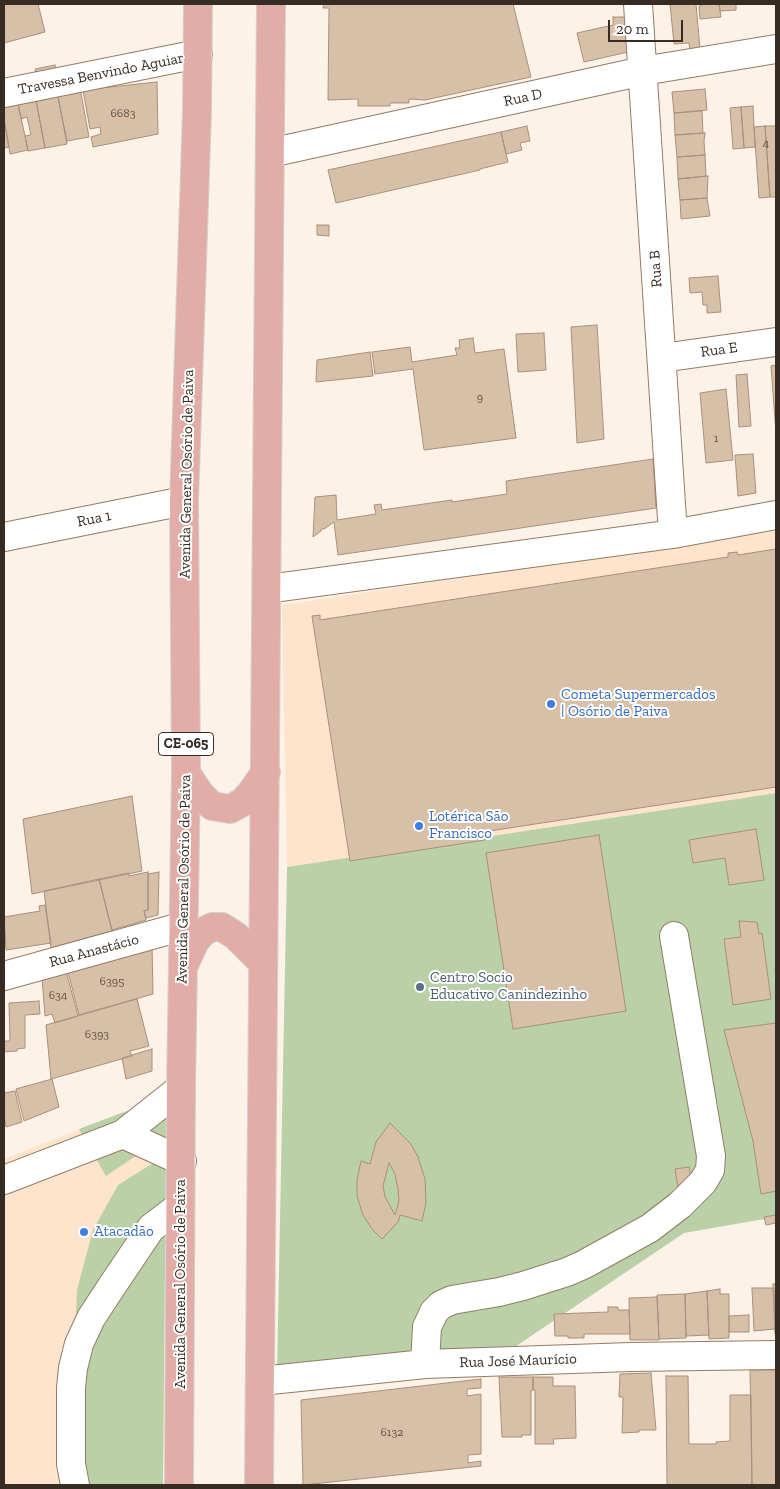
<!DOCTYPE html>
<meta charset="utf-8">
<style>
body{margin:0}
#map{position:relative;width:780px;height:1489px;overflow:hidden;background:#fcf2e8;font-family:"Zilla Slab",serif}
canvas{display:block}
.frame{position:absolute;inset:0;border:5px solid #362c23;pointer-events:none}
.scale{position:absolute;left:608px;top:20px;width:75px;height:22px;box-sizing:border-box;border:2px solid #362c23;border-top:0;padding-left:6px;font-size:15px;line-height:18px;white-space:nowrap;color:#362c23;-webkit-text-stroke:4px #fff;paint-order:stroke}
</style>
<div id="map">
<canvas width="780" height="1489"></canvas>
<div class="frame"></div>
<div class="scale">20 m</div>
</div>
<script>
const context = document.querySelector('canvas').getContext('2d');
context.lineJoin = 'round';
function fillPath(path, color) {
  context.fillStyle = color;
  context.fill(path, 'evenodd');
}
function shape(rows) {
  const path = new Path2D();
  for (const r of rows) {
    path.moveTo(r[0], r[1]);
    for (let i = 2; i < r.length; i += 2) path.lineTo(r[i], r[i + 1]);
  }
  return path;
}
function strokePath(path, color, width, dash) {
  context.strokeStyle = color;
  context.lineWidth = width;
  context.lineCap = dash ? 'butt' : 'round';
  context.setLineDash(dash || []);
  context.stroke(path);
}
function label(font, color, halo, rows, align = 'center') {
  context.font = font + ' "Zilla Slab",serif';
  context.lineWidth = 4;
  context.setLineDash([]);
  context.textBaseline = 'middle';
  context.strokeStyle = halo;
  context.fillStyle = color;
  for (const [text, x, y, turn = 0] of rows) {
    context.save();
    context.translate(x, y);
    context.rotate((+turn || 0) * Math.PI / 180);
    context.textAlign = isNaN(turn) ? turn : align;
    if (halo) context.strokeText(text, 0, 0);
    context.fillText(text, 0, 0);
    context.restore();
  }
}
const built = shape([
 [776,530,776,793,287,867,282,605],
 [166,1111,163,1485,4,1485,4,1159,124,1112]
]);
const green = shape([
 [776,793,776,1217,684,1233,488,1365,277,1372,287,867],
 [152,1105,166,1111,167,1138,137,1155,106,1176,79,1129,124,1112],
 [166,1155,163,1485,76,1485,74,1362,77,1290,93,1230,118,1185]
]);
const building = shape([
 [4,4,38,4,45,32,4,43,4,4],
 [324,4,513,4,531,77,425,100,409,99,409,103,390,103,390,106,358,106,358,99,328,100,329,8,323,8,324,4],
 [670,4,696,4,700,49,690,51,689,43,674,44,670,4],
 [700,4,719,4,721,17,700,19,699,6,701,6,700,4],
 [719,4,736,4,736,10,720,11,719,4],
 [613,17,625,17,628,52,584,62,577,33,613,25,613,17],
 [55,65,56,71,36,75,35,69,55,65],
 [157,82,158,134,93,147,91,137,101,134,100,127,90,129,83,90,157,82],
 [80,88,89,137,67,141,57,93,80,88],
 [705,89,707,110,674,113,672,92,705,89],
 [57,91,67,144,45,148,35,95,57,91],
 [35,95,45,148,28,151,25,136,31,135,27,117,21,119,17,99,35,95],
 [17,99,28,150,10,154,4,119,4,102,17,99],
 [753,106,755,147,744,148,741,107,753,106],
 [741,107,744,148,733,149,730,108,741,107],
 [702,111,703,133,675,135,674,113,702,111],
 [4,119,9,147,4,148,4,119],
 [527,126,530,141,520,143,522,150,506,154,501,132,527,126],
 [765,126,776,126,776,197,770,197,765,126],
 [765,126,770,197,759,198,754,127,765,126],
 [501,132,508,162,480,169,480,170,336,203,328,170,501,132],
 [705,133,704,141,705,155,677,157,675,135,705,133],
 [705,155,706,176,678,179,677,157,705,155],
 [708,176,707,198,680,200,678,179,708,176],
 [707,198,710,216,681,219,680,200,707,198],
 [317,225,329,225,329,236,317,235,317,225],
 [718,276,721,312,707,313,707,305,703,305,702,292,690,293,689,278,718,276],
 [597,325,604,439,577,443,571,327,597,325],
 [544,333,546,370,518,372,516,334,544,333],
 [473,338,475,353,504,349,516,438,424,450,413,369,375,374,372,352,410,347,412,362,457,355,455,348,460,348,459,340,473,338],
 [370,352,373,376,316,382,317,360,370,352],
 [776,365,776,433,771,366,776,365],
 [747,374,751,426,739,427,736,375,747,374],
 [726,389,733,460,706,463,700,393,726,389],
 [753,454,756,493,738,496,735,455,753,454],
 [653,459,656,508,338,555,334,522,324,529,321,529,321,531,313,537,315,497,336,495,337,520,376,514,374,505,381,504,382,510,452,500,452,502,507,494,506,481,653,459],
 [776,549,776,787,483,832,485,840,350,861,312,616,320,615,320,620,728,557,728,553,737,552,738,555,776,549],
 [132,796,142,871,32,894,23,819,132,796],
 [756,829,764,880,729,885,725,858,693,863,689,840,756,829],
 [599,835,626,1011,513,1029,486,853,599,835],
 [148,872,148,910,144,911,146,920,112,930,99,879,129,873,129,876,148,872],
 [159,872,158,915,146,918,144,911,148,910,148,874,159,872],
 [99,879,112,931,51,948,44,891,99,879],
 [45,905,51,943,6,950,4,917,40,911,39,906,45,905],
 [739,921,757,922,759,934,762,933,771,999,733,1005,724,939,741,937,739,921],
 [152,944,153,994,79,1015,67,968,152,944],
 [66,971,78,1016,55,1023,52,1014,45,1016,42,978,66,971],
 [137,999,149,1046,130,1051,132,1056,51,1079,46,1025,137,999],
 [39,1001,40,1014,25,1015,25,1048,17,1049,17,1051,4,1052,4,1041,10,1041,9,1003,39,1001],
 [776,1023,776,1191,761,1194,753,1141,724,1030,776,1023],
 [152,1049,152,1071,126,1079,122,1058,152,1049],
 [52,1079,59,1107,24,1121,16,1089,52,1079],
 [15,1091,22,1122,6,1127,4,1117,4,1093,15,1091],
 [390,1123,411,1144,418,1157,425,1179,426,1203,422,1221,400,1215,398,1222,382,1239,372,1229,363,1215,357,1196,357,1180,361,1161,370,1164,376,1142,390,1123],
 [389,1163,395,1174,398,1189,399,1201,395,1215,385,1197,383,1186,389,1163],
 [689,1167,692,1185,678,1188,675,1169,689,1167],
 [776,1215,776,1223,766,1225,764,1217,776,1215],
 [773,1284,776,1284,776,1334,775,1334,773,1284],
 [752,1288,774,1288,775,1329,754,1331,752,1288],
 [720,1289,720,1294,729,1294,729,1338,709,1339,707,1291,720,1289],
 [707,1291,709,1335,686,1336,685,1294,707,1291],
 [685,1294,686,1338,659,1339,657,1295,685,1294],
 [657,1297,659,1340,630,1340,629,1298,657,1297],
 [608,1307,618,1307,618,1310,629,1310,630,1334,584,1334,584,1338,568,1338,568,1336,555,1336,554,1314,608,1312,608,1307],
 [749,1315,749,1332,729,1332,729,1316,749,1315],
 [750,1370,776,1370,776,1485,752,1485,750,1370],
 [651,1373,656,1430,639,1430,639,1432,622,1433,623,1397,619,1397,620,1374,651,1373],
 [666,1376,688,1376,689,1444,716,1444,716,1442,730,1441,730,1395,751,1395,752,1485,667,1485,666,1376],
 [499,1377,533,1377,533,1390,531,1391,531,1435,522,1435,522,1437,502,1437,499,1377],
 [533,1377,553,1377,553,1386,575,1386,576,1438,553,1439,554,1444,535,1444,535,1390,533,1390,533,1377],
 [481,1379,481,1388,467,1389,467,1396,481,1394,481,1454,468,1455,468,1463,481,1461,481,1466,303,1485,301,1400,481,1379]
]);
const minor = shape([
 [638,4,673,534],
 [4,93,198,54],
 [270,153,643,71,776,49],
 [662,358,776,342],
 [4,537,184,501],
 [267,589,673,534,776,515],
 [4,976,184,926],
 [123,1134,182,1161],
 [4,1180,123,1134,181,1088],
 [425,1364,427,1327,434,1312,441,1305,452,1300,499,1292,523,1286,567,1272,583,1265,650,1228,680,1205,703,1182,710,1170,711,1156,674,936],
 [261,1381,425,1364,631,1357,776,1355],
 [75,1485,71,1464,71,1388,73,1368,79,1344,91,1318,112,1286,151,1228,180,1206]
]);
const major = shape([
 [186,773,200,794,212,806,230,809,243,802,251,793,266,772],
 [185,963,195,941,203,932,212,927,222,927,236,936,263,963],
 [179,1485,181,1088,186,773,184,501,197,112,198,4],
 [259,1485,271,4]
]);
const markers = [
 [551,704,5,"#3f7fe0"],
 [419,826,5,"#3f7fe0"],
 [420,987,5,"#5c6f8a"],
 [84,1232,5,"#3f7fe0"]
];
const numberNames = [
 ["6683",123,114],
 ["4",766,144],
 ["9",480,398],
 ["1",716,439],
 ["6395",112,982],
 ["634",58,996],
 ["6393",97,1035],
 ["6132",392,1433]
];
const shields = [
 [186,744,55]
];
const shieldNames = [
 ["CE-065",186,744]
];
const streetNames = [
 ["Travessa Benvindo Aguiar",101,74,-11],
 ["Rua D",523,98,-12],
 ["Rua B",656,269,-94],
 ["Rua E",719,350,-8],
 ["Avenida General Osório de Paiva",187,474,-89],
 ["Rua 1",94,519,-11],
 ["Avenida General Osório de Paiva",184,879,-89],
 ["Rua Anastácio",94,951,-15],
 ["Avenida General Osório de Paiva",181,1284,-90],
 ["Rua José Maurício",518,1361,-2]
];
const shopNames = [
 ["Cometa Supermercados",561,695],
 ["| Osório de Paiva",561,712],
 ["Lotérica São",429,817],
 ["Francisco",429,834],
 ["Atacadão",94,1232]
];
const serviceNames = [
 ["Centro Socio",430,978],
 ["Educativo Canindezinho",430,995]
];
fillPath(built, '#fee4cd');
fillPath(green, '#bad0a7');
fillPath(building, '#d8c0a8');
strokePath(building, '#a8907a', 1);
strokePath(minor, '#937c66', 30);
strokePath(major, '#d3d1cf', 30);
strokePath(minor, '#fff', 28);
strokePath(major, '#e2ada7', 28);
for (const [x, y, r, color] of markers) {
  const dot = new Path2D();
  dot.arc(x, y, r, 0, 2 * Math.PI);
  context.fillStyle = color;
  context.fill(dot);
  strokePath(dot, '#fff', 2);
}
label('12px', '#5e5144', null, numberNames);
for (const [x, y, w] of shields) {
  const box = new Path2D();
  box.roundRect(x - w / 2, y - 11.5, w, 23, 4);
  context.fillStyle = '#fff';
  context.fill(box);
  strokePath(box, '#362c23', 1);
}
label('bold 14px', '#362c23', null, shieldNames);
label('15px', '#362c23', '#fff', streetNames);
label('15px', '#366cbe', '#fff', shopNames, 'left');
label('15px', '#4e5e75', '#fff', serviceNames, 'left');
</script>
